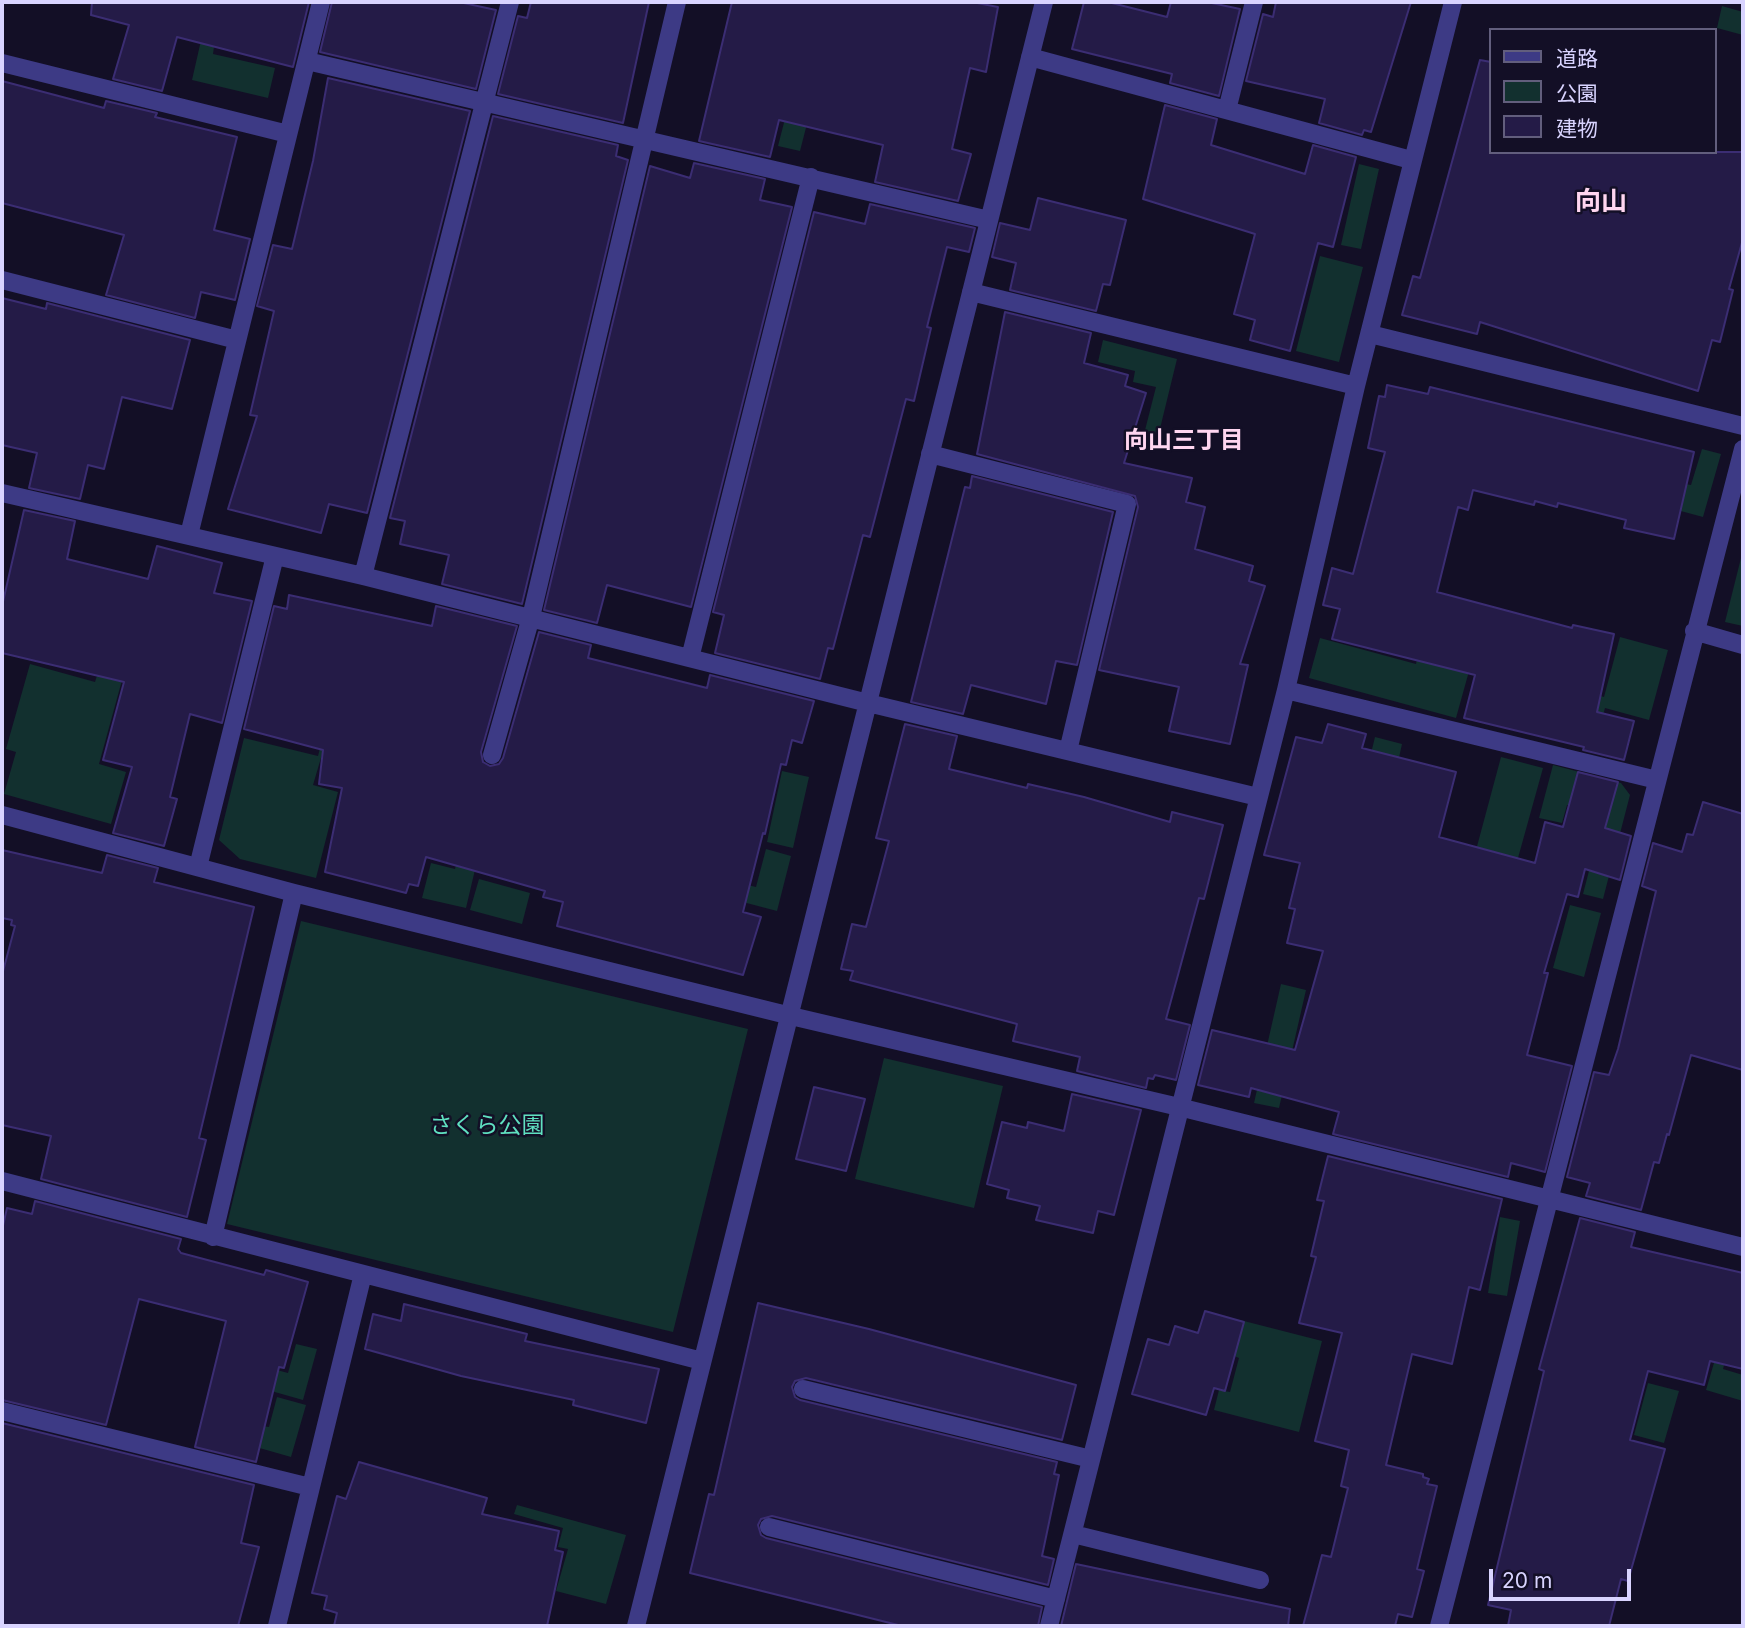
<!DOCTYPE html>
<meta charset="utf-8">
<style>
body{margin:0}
#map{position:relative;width:1745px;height:1628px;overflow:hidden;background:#130f26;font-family:Inter,"Noto Sans JP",sans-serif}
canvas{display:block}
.frame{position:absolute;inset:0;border:4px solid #d9d4ff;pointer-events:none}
.legend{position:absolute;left:1489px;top:28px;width:228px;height:126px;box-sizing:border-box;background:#130f26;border:2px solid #625e7d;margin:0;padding:9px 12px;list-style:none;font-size:21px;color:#d9d4ff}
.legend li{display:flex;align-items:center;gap:14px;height:35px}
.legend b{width:35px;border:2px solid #625e7d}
.scale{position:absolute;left:1489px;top:1569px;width:142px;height:32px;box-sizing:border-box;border:4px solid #d9d4ff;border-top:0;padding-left:9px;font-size:21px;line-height:24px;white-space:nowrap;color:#d9d4ff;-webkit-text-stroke:5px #130f26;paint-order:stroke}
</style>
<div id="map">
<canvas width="1745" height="1628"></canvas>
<div class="frame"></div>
<ul class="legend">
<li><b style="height:9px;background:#3d3a85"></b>道路</li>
<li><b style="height:19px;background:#12302f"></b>公園</li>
<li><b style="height:19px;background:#241b47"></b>建物</li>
</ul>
<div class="scale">20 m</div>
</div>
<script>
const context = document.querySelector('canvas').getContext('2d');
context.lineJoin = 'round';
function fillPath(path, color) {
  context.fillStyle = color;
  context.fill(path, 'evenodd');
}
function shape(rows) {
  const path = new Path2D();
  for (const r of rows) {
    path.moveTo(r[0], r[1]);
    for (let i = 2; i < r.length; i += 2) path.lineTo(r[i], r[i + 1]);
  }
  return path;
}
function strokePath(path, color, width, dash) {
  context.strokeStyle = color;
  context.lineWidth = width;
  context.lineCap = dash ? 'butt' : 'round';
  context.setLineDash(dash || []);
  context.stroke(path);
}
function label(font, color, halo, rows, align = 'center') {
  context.font = font + ' Inter,"Noto Sans JP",sans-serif';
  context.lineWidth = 5;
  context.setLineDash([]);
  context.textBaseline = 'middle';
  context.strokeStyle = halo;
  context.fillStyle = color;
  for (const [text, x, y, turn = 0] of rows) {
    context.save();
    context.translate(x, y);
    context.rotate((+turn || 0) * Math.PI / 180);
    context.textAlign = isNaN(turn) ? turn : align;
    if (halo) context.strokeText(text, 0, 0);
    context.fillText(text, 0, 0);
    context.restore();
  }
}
const green = shape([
 [1722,6,1743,12,1743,35,1717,28],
 [807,33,829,38,800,151,778,146],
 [202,36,215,39,213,54,275,68,268,98,192,80],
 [1359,164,1379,169,1361,249,1341,245],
 [1320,256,1363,267,1339,362,1296,351],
 [1103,340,1177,359,1156,445,1142,442,1156,387,1133,382,1135,371,1098,362],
 [1702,449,1721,454,1703,517,1677,510,1685,484,1691,485],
 [1743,550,1743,626,1725,622],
 [1481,628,1456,718,1309,678,1320,638,1416,664,1418,655],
 [1620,637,1668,650,1649,720,1605,708,1595,745,1584,691,1604,697],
 [30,664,95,682,100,666,124,673,99,764,126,772,111,824,4,794,16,752,6,749],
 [1375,737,1402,744,1383,830,1365,778],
 [244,738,318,756,321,744,338,755,323,751,313,785,338,792,316,878,240,859,219,840],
 [1501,757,1543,768,1513,876,1472,865],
 [1553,765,1621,783,1630,795,1603,899,1583,894,1597,840,1602,841,1611,807,1567,805,1562,823,1539,818],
 [782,771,809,777,793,848,767,842],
 [463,835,482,840,466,908,422,898,431,863,455,869],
 [766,849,791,856,777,911,739,901,743,884,756,887],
 [479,879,530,893,522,924,470,910],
 [1570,905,1601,913,1584,977,1553,968],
 [301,921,748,1029,673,1332,227,1224],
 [1281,984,1306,990,1279,1108,1254,1103],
 [884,1058,1003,1086,974,1208,855,1179],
 [1500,1217,1520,1221,1507,1296,1488,1293],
 [1240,1320,1322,1341,1299,1432,1214,1410,1219,1390,1230,1392,1239,1358,1232,1355],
 [1724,1329,1733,1331,1723,1369,1743,1375,1743,1401,1706,1390],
 [296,1344,317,1349,303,1400,257,1387,262,1366,288,1373],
 [1648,1383,1679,1391,1664,1443,1634,1435],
 [277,1397,306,1405,291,1457,256,1447,262,1426,269,1427],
 [517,1505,626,1535,606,1604,556,1591,568,1549,558,1547,563,1528,514,1514]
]);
const building = shape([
 [92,2,309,2,293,67,177,37,162,91,113,79,129,25,91,15,92,2],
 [332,2,459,2,496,10,476,89,320,52,332,2],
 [531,2,649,2,623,123,498,94,518,16,527,18,531,2],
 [732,2,972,2,998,7,986,72,970,68,952,149,971,154,958,201,875,182,883,145,779,120,770,157,699,141,732,2],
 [1084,2,1108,2,1167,17,1171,2,1207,2,1240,9,1219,96,1170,83,1172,74,1072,49,1084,2],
 [1276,2,1411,2,1371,132,1364,130,1362,135,1319,123,1325,99,1246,81,1263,14,1273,17,1276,2],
 [1480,60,1491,62,1491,152,1743,152,1743,239,1729,289,1733,290,1720,342,1712,340,1698,391,1480,322,1477,334,1402,315,1413,276,1420,278,1480,60],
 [328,78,470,111,367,513,329,504,321,533,228,509,257,416,250,415,274,311,257,306,273,245,292,249,313,161,328,78],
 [2,81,104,108,106,101,157,113,155,117,237,137,214,230,250,239,235,300,201,292,195,318,106,295,124,235,2,203,2,81],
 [1165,105,1217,119,1211,145,1305,174,1313,145,1356,157,1333,247,1318,243,1290,351,1250,340,1255,320,1234,314,1255,234,1143,199,1165,105],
 [493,116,618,145,616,156,628,160,522,604,442,584,449,555,400,544,405,521,390,518,493,116],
 [694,163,765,179,760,200,792,207,691,607,607,585,597,623,544,610,650,166,690,178,694,163],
 [1038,198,1126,220,1110,285,1103,284,1096,311,1010,290,1016,263,992,257,1000,223,1030,230,1038,198],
 [870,204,975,228,969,252,947,247,927,327,931,328,914,401,906,399,870,537,863,535,833,649,828,648,820,679,715,653,724,615,713,612,814,212,865,224,870,204],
 [2,298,46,309,47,303,190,340,172,409,122,397,104,469,88,465,80,499,29,488,37,453,2,445,2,298],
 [1005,312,1091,333,1084,363,1128,375,1125,386,1146,393,1124,463,1192,478,1186,502,1205,507,1195,549,1253,566,1249,581,1265,586,1240,664,1248,665,1230,744,1169,731,1179,687,1099,670,1138,507,1135,496,977,454,1005,312],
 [1387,385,1428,394,1430,387,1694,452,1674,539,1624,528,1626,520,1558,503,1557,507,1535,501,1534,505,1473,490,1468,510,1458,507,1437,592,1572,628,1573,625,1614,634,1597,712,1634,721,1624,760,1583,750,1584,747,1464,718,1475,675,1332,639,1340,609,1323,605,1332,568,1353,574,1385,452,1368,448,1379,396,1385,397,1387,385],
 [972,476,1113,512,1077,665,1056,661,1046,704,971,685,963,714,911,702,965,487,970,488,972,476],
 [24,510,75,521,67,559,148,579,157,546,222,563,214,593,252,601,222,723,190,714,170,797,177,799,164,846,113,833,132,767,103,760,124,682,2,653,2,606,24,510],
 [289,595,432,626,436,606,517,626,481,752,483,762,490,766,499,764,503,758,539,632,591,645,588,658,707,688,710,675,814,701,802,743,792,740,786,765,781,764,765,834,763,833,743,912,761,917,743,975,557,926,563,902,543,897,545,891,426,857,418,886,409,884,406,893,325,872,342,788,319,784,323,750,244,729,274,606,287,609,289,595],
 [905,724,957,736,949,769,1027,788,1028,784,1084,797,1170,822,1172,812,1223,825,1204,899,1199,898,1166,1019,1190,1025,1176,1080,1155,1075,1153,1079,1148,1078,1146,1088,1077,1071,1080,1057,1013,1041,1017,1024,850,980,853,971,841,969,852,924,866,927,889,841,876,838,905,724],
 [1328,724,1366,734,1362,748,1456,772,1439,837,1535,863,1545,822,1563,827,1578,772,1618,782,1605,828,1631,836,1620,880,1585,869,1578,897,1567,894,1544,973,1548,973,1527,1055,1572,1066,1545,1172,1511,1163,1508,1177,1333,1134,1339,1112,1251,1088,1249,1097,1198,1085,1212,1030,1295,1050,1323,951,1287,943,1295,909,1289,908,1300,863,1264,855,1296,737,1322,743,1328,724],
 [1703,802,1743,814,1743,1070,1691,1055,1669,1135,1667,1134,1659,1163,1654,1162,1641,1210,1586,1196,1590,1183,1567,1177,1594,1072,1609,1075,1618,1049,1656,891,1642,886,1653,843,1682,852,1687,834,1693,835,1703,802],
 [2,850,102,873,107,855,158,868,154,882,254,907,199,1138,206,1140,187,1217,41,1179,51,1136,2,1125,2,975,15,926,11,925,12,920,2,918,2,850],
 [814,1087,865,1099,846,1171,796,1159,814,1087],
 [1072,1094,1141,1110,1114,1215,1098,1211,1093,1233,1036,1220,1040,1206,1007,1198,1009,1190,987,1184,1002,1122,1027,1128,1028,1122,1064,1131,1072,1094],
 [1328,1156,1502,1199,1480,1290,1469,1287,1452,1364,1412,1354,1386,1465,1423,1474,1423,1477,1429,1479,1427,1484,1437,1486,1417,1569,1424,1571,1412,1617,1398,1614,1395,1626,1303,1626,1322,1555,1331,1557,1348,1488,1341,1486,1349,1450,1315,1441,1342,1333,1299,1323,1316,1257,1311,1256,1324,1201,1317,1200,1328,1156],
 [35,1201,181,1239,178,1249,181,1253,264,1275,266,1270,308,1282,284,1368,279,1367,256,1462,195,1447,226,1321,139,1299,106,1425,2,1400,2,1230,7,1208,32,1214,35,1201],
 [1580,1218,1635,1232,1631,1247,1743,1273,1743,1369,1710,1361,1704,1385,1648,1371,1630,1440,1665,1449,1628,1581,1621,1579,1609,1626,1508,1626,1511,1610,1488,1605,1544,1371,1539,1369,1580,1218],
 [758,1303,869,1329,1076,1385,1062,1440,806,1378,795,1381,792,1387,795,1397,800,1400,1057,1462,1054,1474,1059,1475,1042,1556,1054,1559,1048,1585,772,1516,761,1519,758,1525,761,1535,766,1538,1042,1607,1038,1626,902,1626,690,1573,709,1494,714,1495,758,1303],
 [404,1304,527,1334,525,1341,659,1369,646,1423,573,1405,574,1400,461,1376,365,1349,373,1314,401,1321,404,1304],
 [1205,1311,1244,1322,1225,1391,1214,1388,1206,1415,1132,1394,1148,1339,1169,1345,1175,1326,1198,1333,1205,1311],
 [2,1423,254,1485,241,1543,259,1547,238,1626,2,1626,2,1423],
 [359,1462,487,1498,482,1514,559,1531,555,1550,563,1552,547,1626,334,1626,337,1613,324,1609,327,1596,312,1593,337,1496,346,1499,359,1462],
 [1076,1564,1290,1609,1288,1626,1061,1626,1076,1564]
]);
const minor = shape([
 [1030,57,1411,160],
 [307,61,989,220],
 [2,63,288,134],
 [1227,110,1254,2],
 [2,280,237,340],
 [971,292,1356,386],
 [1370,334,1743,426],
 [930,454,1127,504,1068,751],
 [2,493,363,576,868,703,1258,797],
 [189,535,321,2],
 [363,576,510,2],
 [1694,631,1743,645],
 [690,658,811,177],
 [1286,690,1657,780],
 [492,755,531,617,677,2],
 [2,815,294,893,791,1016,1179,1107,1743,1247],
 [198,867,275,556],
 [2,1181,702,1361],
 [213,1237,294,893],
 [803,1389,1091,1459],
 [2,1411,310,1487],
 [769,1527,1056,1599],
 [1073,1534,1260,1580],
 [277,1626,363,1274],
 [636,1626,1044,2],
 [1049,1626,1286,690,1356,386,1453,2],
 [1439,1626,1743,449]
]);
const parkNames = [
 ["さくら公園",487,1126]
];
const neighbourhoodNames = [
 ["向山三丁目",1184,441]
];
const quarterNames = [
 ["向山",1601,202]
];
fillPath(green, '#12302f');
fillPath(building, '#241b47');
strokePath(building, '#3b2d73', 2);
strokePath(minor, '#3d3a85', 18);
label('23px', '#5fe0c0', '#130f26', parkNames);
label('bold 24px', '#ffd6f0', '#130f26', neighbourhoodNames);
label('bold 26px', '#ffd6f0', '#130f26', quarterNames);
</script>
